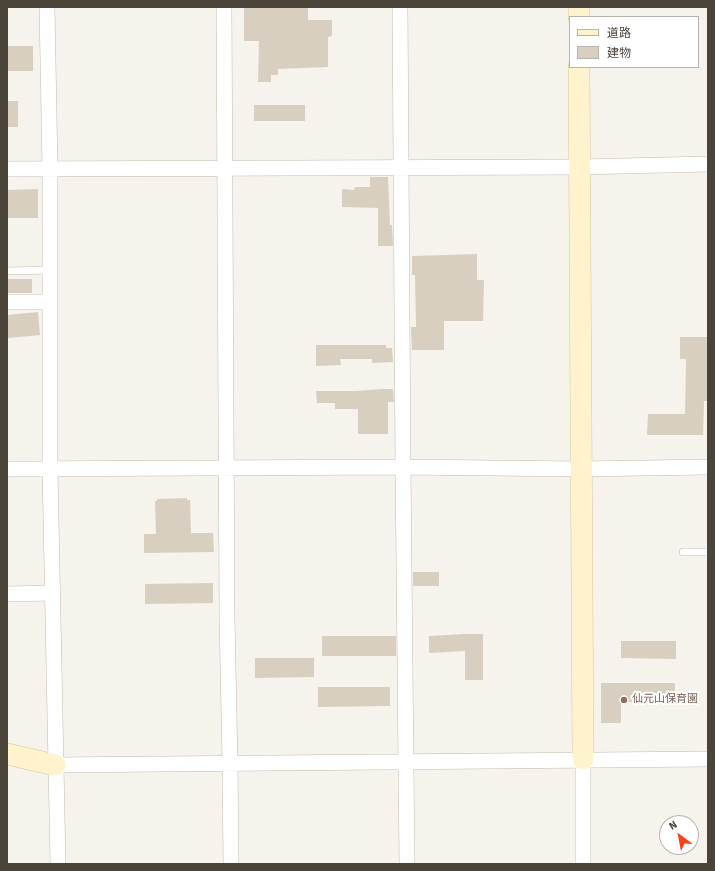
<!DOCTYPE html>
<meta charset="utf-8">
<style>
body{margin:0}
#map{position:relative;width:715px;height:871px;overflow:hidden;background:#f6f3ec;font-family:"Source Sans 3","Noto Sans JP",sans-serif}
canvas{display:block}
.frame{position:absolute;inset:0;border:8px solid #4b4439;pointer-events:none}
.legend{position:absolute;left:569px;top:16px;width:130px;height:52px;box-sizing:border-box;background:#fff;border:1px solid #b7b4b0;margin:0;padding:5px 7px;list-style:none;font-size:12px;color:#4b4439}
.legend li{display:flex;align-items:center;gap:8px;height:20px}
.legend b{width:20px;border:1px solid #b7b4b0}
.north{position:absolute;left:659px;top:815px;width:40px;height:40px;box-sizing:border-box;background:#fff;border:1px solid #b7b4b0;border-radius:50%;rotate:328deg;font-size:11px;font-weight:700;line-height:16px;text-align:center;color:#4b4439}
.north::after{content:'';display:block;margin:auto;width:14px;height:18px;background:#fc3f1d;clip-path:polygon(50% 0,100% 100%,50% 72%,0 100%)}
</style>
<div id="map">
<canvas width="715" height="871"></canvas>
<div class="frame"></div>
<ul class="legend">
<li><b style="height:5px;background:#fff3cd"></b>道路</li>
<li><b style="height:11px;background:#d8cfc1"></b>建物</li>
</ul>
<div class="north">N</div>
</div>
<script>
const context = document.querySelector('canvas').getContext('2d');
context.lineJoin = 'round';
function fillPath(path, color) {
  context.fillStyle = color;
  context.fill(path, 'evenodd');
}
function shape(rows) {
  const path = new Path2D();
  for (const r of rows) {
    path.moveTo(r[0], r[1]);
    for (let i = 2; i < r.length; i += 2) path.lineTo(r[i], r[i + 1]);
  }
  return path;
}
function strokePath(path, color, width, dash) {
  context.strokeStyle = color;
  context.lineWidth = width;
  context.lineCap = dash ? 'butt' : 'round';
  context.setLineDash(dash || []);
  context.stroke(path);
}
function label(font, color, halo, rows, align = 'center') {
  context.font = font + ' "Source Sans 3","Noto Sans JP",sans-serif';
  context.lineWidth = 4;
  context.setLineDash([]);
  context.textBaseline = 'middle';
  context.strokeStyle = halo;
  context.fillStyle = color;
  for (const [text, x, y, turn = 0] of rows) {
    context.save();
    context.translate(x, y);
    context.rotate((+turn || 0) * Math.PI / 180);
    context.textAlign = isNaN(turn) ? turn : align;
    if (halo) context.strokeText(text, 0, 0);
    context.fillText(text, 0, 0);
    context.restore();
  }
}
const building = shape([
 [244,7,308,7,308,20,332,20,332,36,328,37,328,67,278,69,278,75,271,75,271,82,258,82,259,41,244,41],
 [7,46,33,46,33,71,7,71],
 [7,101,18,101,18,127,7,127],
 [254,105,305,105,305,121,254,121],
 [370,177,388,177,390,225,392,225,393,246,378,246,378,208,342,207,342,189,354,190,355,187,370,187],
 [38,189,38,218,7,218,7,190],
 [477,254,477,280,484,280,483,321,444,321,444,350,412,350,411,327,416,327,415,275,412,275,412,256],
 [7,279,32,279,32,293,7,293],
 [38,312,40,335,8,338,7,315],
 [680,337,708,337,708,401,704,401,703,435,647,435,648,414,685,414,686,359,680,359],
 [316,345,386,345,386,348,392,348,393,362,372,363,372,359,340,359,341,365,316,366],
 [381,389,393,389,394,402,388,402,388,434,358,434,358,409,335,409,335,403,317,403,316,391,356,391],
 [187,498,187,500,190,500,191,533,213,533,214,552,144,553,144,534,156,534,155,501,157,501,157,499],
 [413,572,439,572,439,586,413,586],
 [213,583,213,603,145,604,145,584],
 [464,634,483,634,483,680,465,680,465,651,429,653,429,636],
 [322,636,396,636,396,656,322,656],
 [621,641,676,641,676,659,621,658],
 [255,658,314,658,314,677,255,678],
 [601,683,675,683,675,702,621,702,621,723,601,723],
 [318,687,390,687,390,706,318,707]
]);
const lane = shape([
 [7,271,50,270],
 [683,552,708,552]
]);
const street = shape([
 [47,7,50,169,50,469,58,864],
 [224,7,227,618,230,763,231,864],
 [400,7,403,467,407,864],
 [7,169,580,167,708,164],
 [7,302,49,302],
 [7,469,403,467,581,469,708,467],
 [7,594,52,593],
 [583,759,583,864],
 [55,765,708,759]
]);
const secondary = shape([
 [579,7,579,17],
 [579,67,583,759],
 [7,754,55,765]
]);
const markers = [
 [624,700,4,"#8d6e63"]
];
const educationNames = [
 ["仙元山保育園",632,700]
];
fillPath(building, '#d8cfc1');
strokePath(lane, '#c2bbae', 8);
strokePath(street, '#c2bbae', 16);
strokePath(secondary, '#d6c79b', 22);
strokePath(lane, '#fff', 7);
strokePath(street, '#fff', 15);
strokePath(secondary, '#fff3cd', 21);
for (const [x, y, r, color] of markers) {
  const dot = new Path2D();
  dot.arc(x, y, r, 0, 2 * Math.PI);
  context.fillStyle = color;
  context.fill(dot);
  strokePath(dot, '#fff', 1.5);
}
label('11px', '#785e54', '#fff', educationNames, 'left');
</script>
